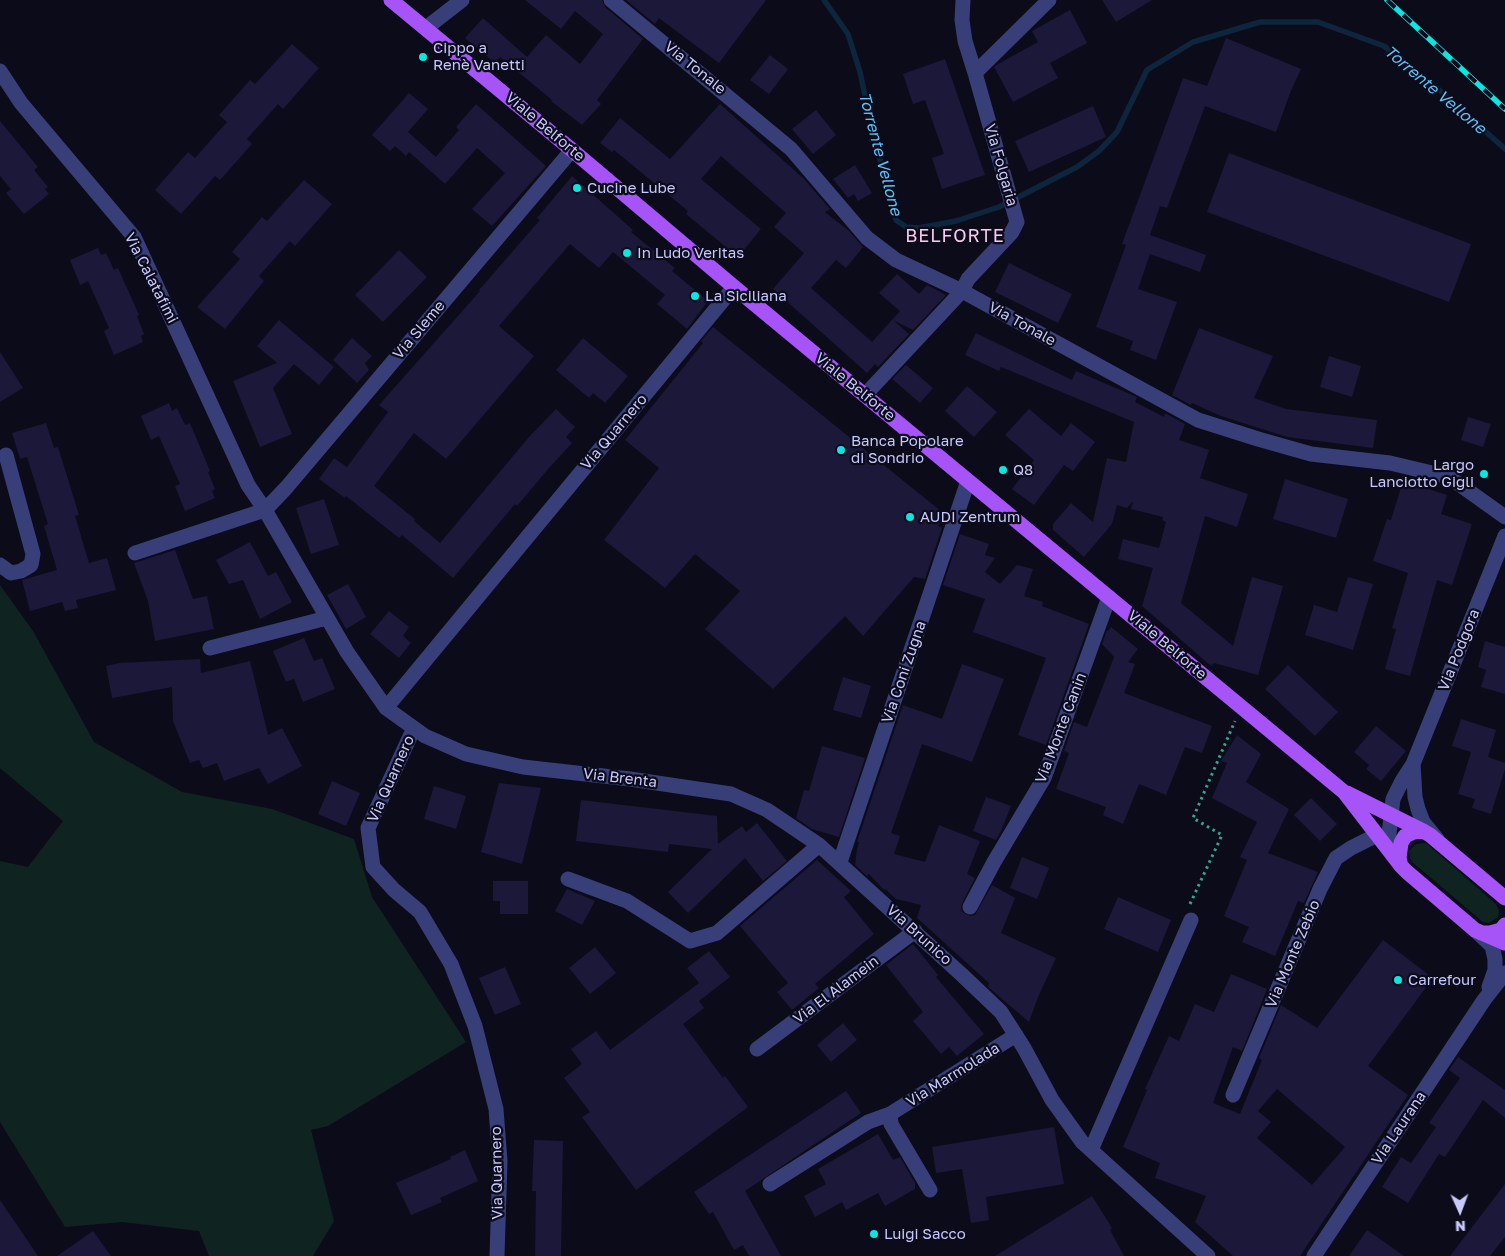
<!DOCTYPE html>
<meta charset="utf-8">
<style>
body{margin:0}
#map{position:relative;width:1505px;height:1256px;overflow:hidden;background:#0c0b1a;font-family:"Golos Text",sans-serif}
canvas{display:block}
.north{position:absolute;left:1435px;top:1186px;width:50px;height:50px;-webkit-text-stroke:4px #0c0b1a;paint-order:stroke;rotate:178deg;font-size:14px;font-weight:700;line-height:20px;text-align:center;color:#c7c8fd}
.north::after{content:'';display:block;margin:auto;width:18px;height:22px;background:#c7c8fd;clip-path:polygon(50% 0,100% 100%,50% 72%,0 100%)}
</style>
<div id="map">
<canvas width="1505" height="1256"></canvas>
<div class="north">N</div>
</div>
<script>
const context = document.querySelector('canvas').getContext('2d');
context.lineJoin = 'round';
function fillPath(path, color) {
  context.fillStyle = color;
  context.fill(path, 'evenodd');
}
function shape(rows) {
  const path = new Path2D();
  for (const r of rows) {
    path.moveTo(r[0], r[1]);
    for (let i = 2; i < r.length; i += 2) path.lineTo(r[i], r[i + 1]);
  }
  return path;
}
function strokePath(path, color, width, dash) {
  context.strokeStyle = color;
  context.lineWidth = width;
  context.lineCap = dash ? 'butt' : 'round';
  context.setLineDash(dash || []);
  context.stroke(path);
}
function label(font, color, halo, rows, align = 'center') {
  context.font = font + ' "Golos Text",sans-serif';
  context.lineWidth = 4.5;
  context.setLineDash([]);
  context.textBaseline = 'middle';
  context.strokeStyle = halo;
  context.fillStyle = color;
  for (const [text, x, y, turn = 0] of rows) {
    context.save();
    context.translate(x, y);
    context.rotate((+turn || 0) * Math.PI / 180);
    context.textAlign = isNaN(turn) ? turn : align;
    if (halo) context.strokeText(text, 0, 0);
    context.fillText(text, 0, 0);
    context.restore();
  }
}
const green = shape([
 [0,585,33,631,94,742,182,792,272,809,354,839,372,897,466,1042,328,1126,311,1130,334,1221,313,1256,209,1256,199,1231,122,1222,65,1227,0,1122,0,861,28,867,63,821,0,768],
 [1426,843,1496,904,1499,911,1498,917,1489,923,1483,922,1411,861,1409,851,1416,844]
]);
const stream = shape([
 [824,0,848,34,860,72,872,129,896,220,906,227,919,228,956,221,999,207,1077,167,1099,151,1117,132,1147,70,1193,42,1260,22,1318,22,1384,46,1437,88,1505,149]
]);
const building = shape([
 [525,0,602,0,605,7,643,39,597,100,601,104,582,125,551,101,552,100,500,57,495,63,465,38,483,18,527,57,546,35,580,64,603,34,575,11,561,29],
 [626,0,766,0,719,63,659,18,655,24],
 [1102,0,1152,0,1116,22],
 [1070,10,1087,43,1050,63,1058,78,1013,102,994,67,998,64,1038,42,1032,31],
 [1226,38,1301,69,1290,93,1276,132,1205,106,1167,208,1160,206,1150,235,1206,255,1200,272,1150,254,1138,289,1177,302,1156,360,1130,350,1133,341,1096,327,1126,245,1122,244,1183,78,1207,86],
 [292,44,319,68,283,109,278,104,247,139,252,144,220,180,215,176,181,214,155,190,188,152,195,158,227,122,219,115,250,80,255,84],
 [770,55,788,69,769,94,750,80],
 [945,59,985,175,942,189,932,158,944,154,925,100,913,104,903,74],
 [409,93,428,109,408,132,436,157,459,130,456,127,476,104,546,166,492,226,472,209,505,173,477,148,445,184,409,152,406,156,395,146,390,151,372,135],
 [720,104,804,179,830,209,825,212,849,231,863,247,846,268,836,260,811,288,872,342,900,311,879,293,897,274,919,294,927,285,946,295,913,330,893,320,909,334,878,367,875,364,867,373,773,289,804,253,774,227,786,213,721,156,701,179,761,229,738,257,686,214,688,211,614,150,612,152,600,143,620,118,670,159],
 [1093,106,1106,137,1029,172,1015,141],
 [816,110,836,135,813,154,792,129],
 [0,121,38,167,34,170,48,187,45,189,49,194,24,214,6,193,11,189,0,176],
 [1229,153,1471,244,1449,302,1207,212],
 [855,165,872,193,858,201,854,194,848,198,833,179],
 [572,176,633,230,631,232,675,268,672,271,708,301,687,329,657,304,665,295,613,252,599,268,570,244,499,326,534,356,446,459,414,433,374,486,415,519,414,521,440,543,529,437,556,409,575,427,566,437,572,443,549,468,517,506,515,504,453,578,402,535,399,538,346,496,345,498,319,479,334,458,347,467,388,412,379,405,480,291,479,290,540,220,537,218],
 [304,180,332,204,295,246,290,241,259,276,264,281,225,329,197,307,240,259,232,252,262,217,267,221],
 [98,248,101,255,106,253,114,270,118,268,139,315,137,316,144,334,141,336,143,342,114,355,104,331,109,328,88,281,80,285,70,260],
 [399,250,427,277,383,322,355,295],
 [1009,263,1072,294,1058,323,995,292],
 [279,320,334,367,319,385,294,364,273,388,292,434,260,447,233,381,277,363,257,346],
 [713,327,942,512,938,526,942,528,925,579,914,577,863,636,845,616,773,689,705,629,740,591,695,554,665,588,604,540,659,468,625,440,703,343,701,341],
 [1199,328,1273,356,1254,398,1286,409,1377,420,1373,448,1287,437,1221,416,1192,403,1191,405,1172,395],
 [976,333,1072,380,1076,371,1137,397,1135,402,1164,417,1165,413,1185,424,1179,440,1209,450,1200,478,1248,494,1237,527,1205,516,1181,603,1233,646,1252,577,1283,586,1258,675,1214,663,1211,666,1142,606,1153,568,1118,559,1123,539,1159,548,1166,522,1162,520,1163,517,1131,509,1133,501,1127,508,1117,505,1112,524,1084,557,1053,530,1053,524,1071,503,1093,522,1107,458,1126,462,1134,422,1001,367,999,371,965,355],
 [352,338,372,356,365,363,369,370,357,383,333,360],
 [583,338,628,376,605,403,593,393,589,398,556,370],
 [0,352,23,388,0,402],
 [1329,356,1361,366,1352,397,1320,387],
 [906,365,933,388,920,403,892,379],
 [967,386,997,412,974,437,945,411],
 [169,403,172,411,177,408,185,425,190,423,210,471,208,472,215,489,212,491,215,498,185,511,175,486,180,484,159,436,151,440,141,416],
 [1029,409,1061,436,1071,423,1095,442,1073,471,1064,465,1034,505,1012,489,1034,460,1005,435],
 [1468,417,1491,424,1483,447,1461,440],
 [46,423,54,448,58,447,79,515,75,516,89,563,107,558,116,590,76,600,78,608,65,611,62,602,30,611,22,580,57,570,44,526,48,524,27,457,20,459,12,433],
 [1285,479,1348,499,1336,538,1273,519],
 [1403,481,1447,495,1441,514,1472,524,1452,585,1437,580,1410,676,1385,669,1396,629,1392,628,1408,573,1373,561,1387,519,1391,520],
 [324,499,339,545,311,554,296,508],
 [960,534,989,544,985,555,995,558,985,572,1000,584,1017,565,1033,569,1024,596,1043,602,1042,606,1089,624,1046,745,1018,735,1046,658,973,632,985,599,943,585],
 [250,542,268,576,276,572,292,602,260,619,243,580,229,584,216,560],
 [175,550,193,599,207,596,214,629,155,641,148,601,134,563],
 [1348,577,1373,584,1353,650,1305,635,1314,605,1337,612],
 [348,584,366,617,346,629,327,595],
 [389,611,409,627,403,636,411,643,399,658,370,634],
 [1111,627,1138,649,1128,662,1135,664,1124,693,1212,726,1202,753,1185,747,1166,795,1139,784,1123,824,1103,815,1106,807,1056,789,1069,753,1064,751,1074,722,1087,727,1114,657,1102,644,1107,630,1108,631],
 [304,638,314,661,322,658,335,689,303,702,294,679,286,682,273,651],
 [1485,641,1505,647,1505,694,1481,687,1486,670,1478,667],
 [200,659,201,673,250,661,268,735,282,728,302,766,268,784,259,768,224,781,217,763,203,768,199,760,190,763,173,721,172,687,112,698,106,666,119,663],
 [962,664,1004,679,972,762,922,744,891,833,900,836,894,854,925,862,939,825,980,841,967,874,975,878,962,903,961,908,962,912,970,916,975,915,992,885,1015,898,1001,933,1056,958,1038,997,1029,1022,988,987,989,983,917,918,921,905,896,899,885,889,884,890,869,874,867,876,855,865,857,849,859,842,857,842,903,705,942,719],
 [1288,665,1338,712,1315,736,1265,689],
 [843,677,871,686,861,718,833,710],
 [1461,719,1496,730,1488,757,1505,763,1505,769,1491,814,1472,808,1475,799,1458,794,1471,752,1452,746],
 [1376,726,1406,751,1381,781,1366,769,1369,765,1354,752],
 [1237,735,1261,754,1246,782,1289,809,1268,853,1318,872,1304,903,1298,901,1275,956,1242,942,1249,927,1224,916,1247,860,1240,857,1257,822,1212,798,1227,763,1221,761],
 [822,746,865,758,839,837,812,829,796,818,804,790,809,791],
 [332,781,360,793,346,826,318,814],
 [499,783,541,788,522,864,481,852],
 [434,786,466,796,456,829,424,819],
 [986,797,1011,806,1001,831,996,840,973,831],
 [1311,798,1337,824,1320,841,1294,815],
 [581,800,717,816,718,844,742,826,746,832,757,823,787,861,763,881,745,858,688,913,668,892,712,849,669,844,668,852,576,841],
 [1022,857,1049,868,1037,899,1010,888],
 [817,860,851,891,844,897,874,934,815,984,819,988,792,1010,777,992,788,983,740,926],
 [493,881,528,881,528,914,500,914,500,901,493,901],
 [567,889,595,901,582,925,555,911],
 [1118,897,1171,920,1158,952,1104,929],
 [1383,940,1433,978,1368,1066,1408,1095,1300,1256,1233,1256,1195,1222,1206,1196,1155,1178,1160,1163,1123,1147,1147,1090,1145,1089,1169,1036,1179,1041,1195,1004,1214,1012,1231,974,1267,989,1242,1051,1233,1047,1213,1103,1240,1114,1262,1060,1259,1058,1281,1005,1317,1028],
 [1277,1089,1345,1147,1312,1185,1257,1138,1271,1122,1258,1111],
 [913,944,938,975,936,977,984,1034,957,1056,949,1047,941,1054,913,1021,923,1012,886,965],
 [595,947,616,973,590,994,569,968],
 [709,951,730,977,699,1001,704,1008,683,1024,723,1078,725,1076,748,1107,636,1190,582,1117,590,1112,564,1078,582,1064,571,1049,596,1031,610,1050,699,983,687,968],
 [505,967,521,1004,495,1015,479,978],
 [843,1023,857,1040,831,1062,817,1045],
 [1458,1057,1505,1090,1505,1118,1483,1100,1445,1157,1439,1154,1408,1203,1382,1187,1401,1157,1411,1163,1436,1127,1429,1123,1460,1078,1449,1070],
 [846,1091,861,1113,745,1191,781,1256,749,1256,743,1245,734,1250,713,1212,709,1214,694,1192],
 [1054,1127,1064,1184,986,1197,989,1220,971,1223,962,1169,936,1173,932,1147],
 [878,1134,893,1160,900,1157,915,1183,915,1189,885,1206,878,1193,846,1210,842,1202,815,1217,804,1196,826,1184,818,1169],
 [534,1140,563,1141,561,1256,535,1256,536,1191,532,1191],
 [465,1150,478,1181,440,1198,442,1202,411,1215,396,1183,451,1159,450,1157],
 [1505,1184,1505,1237,1490,1256,1450,1256],
 [1092,1196,1112,1228,1110,1230,1124,1256,995,1256],
 [0,1200,38,1256,0,1256],
 [1367,1230,1404,1256,1349,1256],
 [93,1231,111,1256,57,1256]
]);
const path = shape([
 [1190,904,1222,835,1193,818,1235,721]
]);
const minor = shape([
 [611,0,791,149,867,238,896,260,962,291,1198,420,1258,439,1311,454,1390,463,1449,477,1505,517],
 [426,28,462,0],
 [0,71,21,103,134,237,248,485,265,510,347,652,386,708],
 [975,73,1049,0],
 [734,287,386,708,425,736,466,754,523,767,630,779,731,794,767,810,819,845,961,974,1001,1012,1024,1048,1052,1100,1082,1142,1208,1256],
 [865,395,962,291,968,279,1012,232,1017,222,975,73,965,41,962,20,963,0],
 [135,553,265,510,286,488,572,150],
 [0,565,11,573,21,571,31,565,33,554,6,455],
 [210,648,327,618],
 [414,728,368,828,373,867,394,890,420,912,451,964,475,1026,496,1109,500,1161,497,1256],
 [1413,764,1415,797,1418,809,1423,822,1437,839],
 [1392,853,1389,834,1393,799,1402,781,1413,764,1505,536],
 [840,862,968,481],
 [568,879,627,901,690,941,717,933,819,845],
 [970,907,994,862,1044,778,1109,597],
 [1476,931,1492,946,1495,959,1495,970,1489,987],
 [757,1049,915,931],
 [1233,1095,1320,889,1336,858,1351,848,1377,835],
 [1091,1150,1191,920],
 [770,1184,868,1122,890,1114],
 [930,1190,891,1124,890,1114,1016,1035],
 [1314,1256,1484,1000,1505,973]
]);
const major = shape([
 [391,0,572,150,734,287,1344,792,1401,866],
 [1347,793,1425,832],
 [1505,898,1430,835,1423,831,1414,832,1405,836,1401,843,1399,858,1401,866,1407,872,1475,930,1505,943],
 [1481,933,1490,933,1501,930,1505,925]
]);
const rail = shape([
 [1387,0,1505,109]
]);
const markers = [
 [423,57,5,"#0ae6e1"],
 [577,188,5,"#0ae6e1"],
 [627,253,5,"#0ae6e1"],
 [695,296,5,"#0ae6e1"],
 [841,450,5,"#0ae6e1"],
 [1003,470,5,"#0ae6e1"],
 [1484,474,5,"#0ae6e1"],
 [910,517,5,"#0ae6e1"],
 [1398,980,5,"#0ae6e1"],
 [874,1234,5,"#0ae6e1"]
];
const poiNames = [
 ["Cippo a",433,48],
 ["Renè Vanetti",433,65],
 ["Cucine Lube",587,188],
 ["In Ludo Veritas",637,253],
 ["La Siciliana",705,296],
 ["Banca Popolare",851,441],
 ["di Sondrio",851,458],
 ["Largo",1474,465,"right"],
 ["Lanciotto Gigli",1474,482,"right"],
 ["Q8",1013,470],
 ["AUDI Zentrum",920,517],
 ["Carrefour",1408,980],
 ["Luigi Sacco",884,1234]
];
const streetNames = [
 ["Via Tonale",695,68,39],
 ["Viale Belforte",545,127,40],
 ["Via Folgaria",1001,165,74],
 ["Via Calatafimi",151,278,63],
 ["Via Tonale",1022,324,29],
 ["Via Sleme",419,330,-50],
 ["Viale Belforte",855,387,39],
 ["Via Quarnero",614,432,-50],
 ["Viale Belforte",1167,645,40],
 ["Via Podgora",1459,650,-68],
 ["Via Coni Zugna",904,672,-71],
 ["Via Monte Canin",1061,728,-69],
 ["Via Brenta",620,778,7],
 ["Via Quarnero",391,779,-66],
 ["Via Brunico",919,935,42],
 ["Via Monte Zebio",1293,954,-67],
 ["Via El Alamein",836,990,-37],
 ["Via Marmolada",953,1075,-32],
 ["Via Laurana",1399,1128,-56],
 ["Via Quarnero",497,1173,-91]
];
const waterNames = [
 ["Torrente Vellone",1435,90,40],
 ["Torrente Vellone",880,154,75]
];
const quarterNames = [
 ["BELFORTE",955,236]
];
fillPath(green, '#0f2421');
strokePath(stream, '#0d263d', 5.5);
fillPath(building, '#1b183a');
strokePath(path, '#31a791', 3, [2.5, 4]);
strokePath(minor, '#383e78', 15);
strokePath(major, '#a653f8', 15);
strokePath(rail, '#0ae6e1', 5.5);
strokePath(rail, '#0c0b1a', 4, [11]);
for (const [x, y, r, color] of markers) {
  const dot = new Path2D();
  dot.arc(x, y, r, 0, 2 * Math.PI);
  context.fillStyle = color;
  context.fill(dot);
  strokePath(dot, '#0c0b1a', 2);
}
label('15px', '#c7c8fd', '#0c0b1a', poiNames, 'left');
label('15px', '#c7c8fd', '#0c0b1a', streetNames);
label('italic 16px', '#5ac2f8', '#0c0b1a', waterNames);
context.letterSpacing = '1px';
label('18px', '#fdc9f0', '#0c0b1a', quarterNames);
context.letterSpacing = '0px';
</script>
